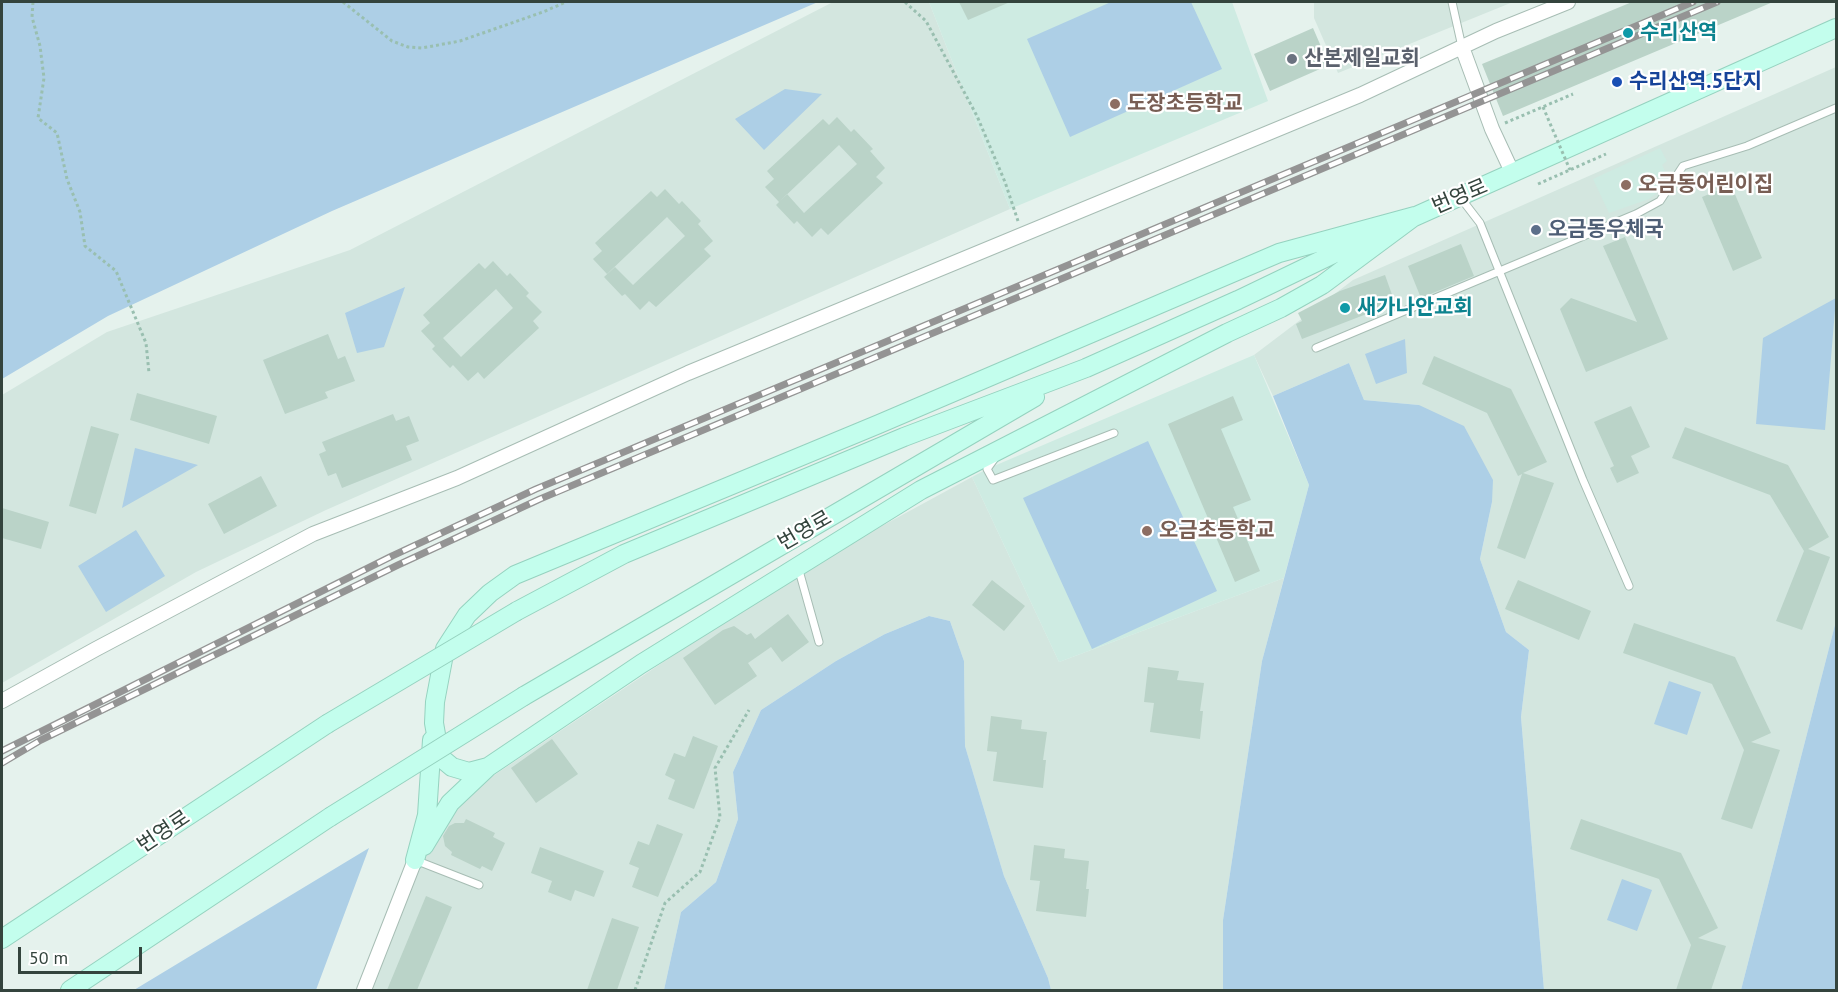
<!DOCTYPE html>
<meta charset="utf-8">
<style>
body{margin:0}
#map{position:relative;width:1838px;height:992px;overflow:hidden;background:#e5f2ed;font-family:"PT Sans",sans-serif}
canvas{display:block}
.frame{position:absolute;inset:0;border:3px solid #34443d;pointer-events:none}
.scale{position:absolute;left:18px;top:947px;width:124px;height:27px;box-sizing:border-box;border:3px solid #34443d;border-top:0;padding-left:8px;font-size:18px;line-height:21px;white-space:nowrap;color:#34443d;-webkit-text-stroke:4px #fff;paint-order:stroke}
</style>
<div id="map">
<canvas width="1838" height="992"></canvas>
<div class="frame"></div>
<div class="scale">50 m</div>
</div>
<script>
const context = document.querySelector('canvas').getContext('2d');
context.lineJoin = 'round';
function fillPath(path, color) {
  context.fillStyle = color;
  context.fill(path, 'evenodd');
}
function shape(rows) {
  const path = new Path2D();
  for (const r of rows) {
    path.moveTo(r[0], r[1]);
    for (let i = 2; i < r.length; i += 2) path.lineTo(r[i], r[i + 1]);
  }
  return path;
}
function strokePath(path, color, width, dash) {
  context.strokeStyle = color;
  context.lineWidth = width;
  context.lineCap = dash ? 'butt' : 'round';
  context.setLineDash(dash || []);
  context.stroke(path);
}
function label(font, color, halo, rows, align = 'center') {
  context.font = font + ' "PT Sans","Noto Sans KR",sans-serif';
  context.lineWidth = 4.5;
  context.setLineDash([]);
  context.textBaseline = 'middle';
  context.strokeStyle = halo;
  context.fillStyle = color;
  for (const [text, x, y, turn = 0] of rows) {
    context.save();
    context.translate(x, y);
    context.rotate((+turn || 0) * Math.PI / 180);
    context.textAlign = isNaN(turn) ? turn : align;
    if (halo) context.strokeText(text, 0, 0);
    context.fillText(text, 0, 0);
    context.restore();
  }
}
const residential = shape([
 [833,2,929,2,1010,209,326,510,196,572,2,683,2,395,107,332,350,250],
 [1314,2,1513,2,1338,73,1314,18],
 [1836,67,1836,621,1741,990,1544,990,1521,717,1529,650,1506,632,1480,559,1492,502,1419,405,1364,400,1349,363,1273,396,1254,355,1353,280],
 [972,477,1059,662,1284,578,1262,661,1223,920,1223,990,1051,990,1048,978,1004,876,965,746,964,661,950,621,929,616,885,634,836,661,761,710,733,772,738,819,716,882,681,912,664,990,371,990,436,828,487,780,801,570]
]);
const education = shape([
 [929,2,1232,2,1268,101,1010,209],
 [1660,148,1667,161,1662,165,1665,171,1653,179,1659,191,1649,199,1609,213,1593,179],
 [1254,355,1309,485,1284,578,1059,662,972,477,987,469]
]);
const green = shape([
 [2,2,818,2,332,211,108,316,2,379],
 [1111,2,1191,2,1222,69,1070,137,1027,39],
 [785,89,822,94,764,150,735,119],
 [405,287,384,347,357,353,345,313],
 [1836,298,1825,430,1756,424,1763,338],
 [1405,339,1407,373,1376,384,1365,354],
 [1349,363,1364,400,1419,405,1464,426,1493,480,1492,502,1480,559,1506,632,1529,650,1521,717,1544,990,1223,990,1223,920,1262,661,1309,485,1273,396],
 [1148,441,1217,591,1092,649,1023,498],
 [135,448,198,465,122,508],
 [136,530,165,576,106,612,78,566],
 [929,616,950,621,964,661,965,746,1004,876,1048,978,1051,990,664,990,681,912,716,882,738,819,733,772,761,710,836,661,885,634],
 [1836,621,1836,990,1741,990],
 [1669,681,1701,692,1687,735,1654,724],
 [369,848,316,990,134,990],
 [1622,879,1652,890,1637,931,1607,920]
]);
const building = shape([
 [959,2,1010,2,968,20],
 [1632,2,1773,2,1503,116,1482,64],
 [1313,28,1329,65,1270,91,1254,54],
 [837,117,851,132,854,129,873,149,870,151,885,168,876,177,883,183,828,235,821,228,812,237,797,221,794,224,776,205,787,194,804,213,857,164,839,145,779,202,765,187,774,179,767,171,823,119,829,125],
 [1731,185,1762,258,1733,271,1702,197],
 [665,189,679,204,682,201,701,221,698,224,713,241,704,249,711,256,656,307,649,301,640,310,625,294,622,296,604,277,615,267,633,285,685,236,667,217,607,274,593,259,602,251,595,243,651,191,657,197],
 [1625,237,1668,339,1586,372,1560,309,1571,298,1637,322,1603,246],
 [1461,244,1474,276,1421,298,1408,266],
 [493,261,507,276,510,273,529,293,526,296,542,312,533,321,539,328,484,379,478,372,468,381,453,365,450,368,432,349,443,338,435,346,421,331,430,323,423,315,479,263,485,269],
 [496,289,513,308,461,357,443,338],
 [1385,275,1395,303,1302,339,1296,324,1302,321,1298,313,1340,291],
 [328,334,338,359,345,356,355,381,325,392,328,398,285,414,263,360],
 [1434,356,1511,389,1547,462,1523,473,1554,483,1525,559,1497,548,1522,474,1518,476,1487,413,1422,384],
 [137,393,217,416,209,444,130,420],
 [1233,396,1243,420,1221,429,1251,500,1233,507,1260,571,1235,582,1168,424],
 [1631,406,1650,447,1631,456,1639,473,1617,483,1610,468,1614,466,1594,422],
 [393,414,396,421,409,416,419,441,406,446,412,460,342,488,336,473,328,476,319,454,326,451,322,442],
 [91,426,119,434,96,514,69,506],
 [1685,427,1788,465,1829,537,1808,549,1830,557,1802,630,1776,621,1804,551,1770,495,1672,458],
 [261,476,277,506,224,534,208,504],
 [2,508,49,522,41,549,2,538],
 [992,580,1025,606,1004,631,972,605],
 [1518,580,1591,611,1579,640,1505,609],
 [788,614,809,642,782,662,771,647,748,663,757,676,715,705,683,658,723,630,734,626,747,635,751,633,755,639],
 [1634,623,1735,657,1771,733,1751,742,1780,750,1752,829,1721,819,1744,750,1712,684,1623,653],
 [1148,667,1179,671,1177,680,1204,683,1200,711,1203,711,1200,739,1150,732,1154,703,1144,702],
 [991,716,1022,720,1021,729,1047,732,1043,760,1046,760,1043,788,993,781,997,752,987,751],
 [693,736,718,746,694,809,668,799,675,780,665,775,674,753,685,757],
 [552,739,578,774,536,803,511,768],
 [466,819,495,833,493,837,505,843,492,871,482,866,480,869,451,855,452,852,445,846,443,836,449,826,455,823,464,823],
 [1581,819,1681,853,1718,928,1698,938,1726,946,1711,990,1676,990,1691,945,1659,879,1570,849],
 [657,824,683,834,658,897,632,887,639,868,629,864,638,841,649,845],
 [1034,845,1065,849,1064,858,1089,861,1086,889,1089,889,1086,917,1036,911,1040,881,1030,880],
 [540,847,604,871,594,897,575,890,571,901,548,892,552,881,531,873],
 [426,896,452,907,417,990,387,990],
 [612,918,639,927,617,990,587,990]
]);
const path = shape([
 [33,2,32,17,40,46,44,78,38,118,57,133,67,179,80,212,85,246,116,271,146,343,149,373],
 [343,2,392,41,408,47,422,48,460,41,543,12,566,2],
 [905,2,926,21,977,116,1005,182,1018,221],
 [1505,123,1573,94],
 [1538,184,1606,154],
 [635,990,665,903,700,872,720,817,715,768,749,710]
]);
const lane = shape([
 [1452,2,1462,47],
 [1460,197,1480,223,1583,480,1629,586],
 [1316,348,1636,214,1660,201,1683,166,1747,146,1836,108],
 [995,458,987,469,993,480,1114,433],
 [798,567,819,642],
 [415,860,479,885]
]);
const street = shape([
 [1462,47,1492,129,1513,174],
 [2,701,96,649,313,534,457,478,688,373,1360,95,1496,31,1568,2],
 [364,990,415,860]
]);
const secondary = shape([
 [1415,216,1322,285,1281,308,1227,333,921,490,641,664,488,767,469,772,452,767,440,757,434,723,435,702,445,649,467,615,490,593,515,575,879,424,1279,253,1415,216],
 [1405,221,1836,28],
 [517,611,624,554,904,437,1086,368,1238,300,1369,237],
 [524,696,1035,397],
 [424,846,450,803,487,768],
 [415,860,427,815,432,740],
 [2,939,327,724],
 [70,990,330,817]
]);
const rail = shape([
 [2,751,392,556,536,489,1693,2],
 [2,763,41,740,398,565,540,499,1717,2]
]);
const pathBridge = shape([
 [1543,107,1570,170]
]);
const secondaryBridge = shape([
 [327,724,517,611],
 [330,817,524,696]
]);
const markers = [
 [1628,33,6,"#0f9aa8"],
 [1292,59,6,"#6b7280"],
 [1617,82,6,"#1a4fb4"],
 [1115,104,6,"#8d6e63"],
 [1626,185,6,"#8d6e63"],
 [1536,230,6,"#5c6f8a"],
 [1345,308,6,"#0f9aa8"],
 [1147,531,6,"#8d6e63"]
];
const cultureNames = [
 ["수리산역",1640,33],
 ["새가나안교회",1357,308]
];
const worshipNames = [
 ["산본제일교회",1304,59]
];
const transitNames = [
 ["수리산역.5단지",1629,82]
];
const educationNames = [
 ["도장초등학교",1127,104],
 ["오금동어린이집",1638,185],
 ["오금초등학교",1159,531]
];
const streetNames = [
 ["번영로",1460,197,-23],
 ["번영로",805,531,-30],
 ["번영로",164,832,-34]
];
const serviceNames = [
 ["오금동우체국",1548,230]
];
fillPath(residential, '#d3e6df');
fillPath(education, '#ceebe2');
fillPath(green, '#adcfe6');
fillPath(building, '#bad3c8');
strokePath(lane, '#a7bdb4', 9);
strokePath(street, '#a7bdb4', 16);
strokePath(secondary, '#95d2bf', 20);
strokePath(path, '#99bfb0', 3, [3, 3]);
strokePath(lane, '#fff', 7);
strokePath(street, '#fff', 14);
strokePath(secondary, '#c3feed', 18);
strokePath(rail, '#949494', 7);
strokePath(rail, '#fff', 4.5, [14]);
strokePath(secondaryBridge, '#95d2bf', 20, []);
strokePath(pathBridge, '#99bfb0', 3, [3, 3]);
strokePath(secondaryBridge, '#c3feed', 18);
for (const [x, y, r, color] of markers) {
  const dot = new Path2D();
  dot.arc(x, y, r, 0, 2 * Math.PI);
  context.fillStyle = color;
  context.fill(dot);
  strokePath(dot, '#fff', 2);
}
label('bold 21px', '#0d838f', '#fff', cultureNames, 'left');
label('bold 21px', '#5b616d', '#fff', worshipNames, 'left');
label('bold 21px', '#164399', '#fff', transitNames, 'left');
label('bold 21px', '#785e54', '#fff', educationNames, 'left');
label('21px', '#34443d', '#fff', streetNames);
label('bold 21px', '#4e5e75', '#fff', serviceNames, 'left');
</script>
